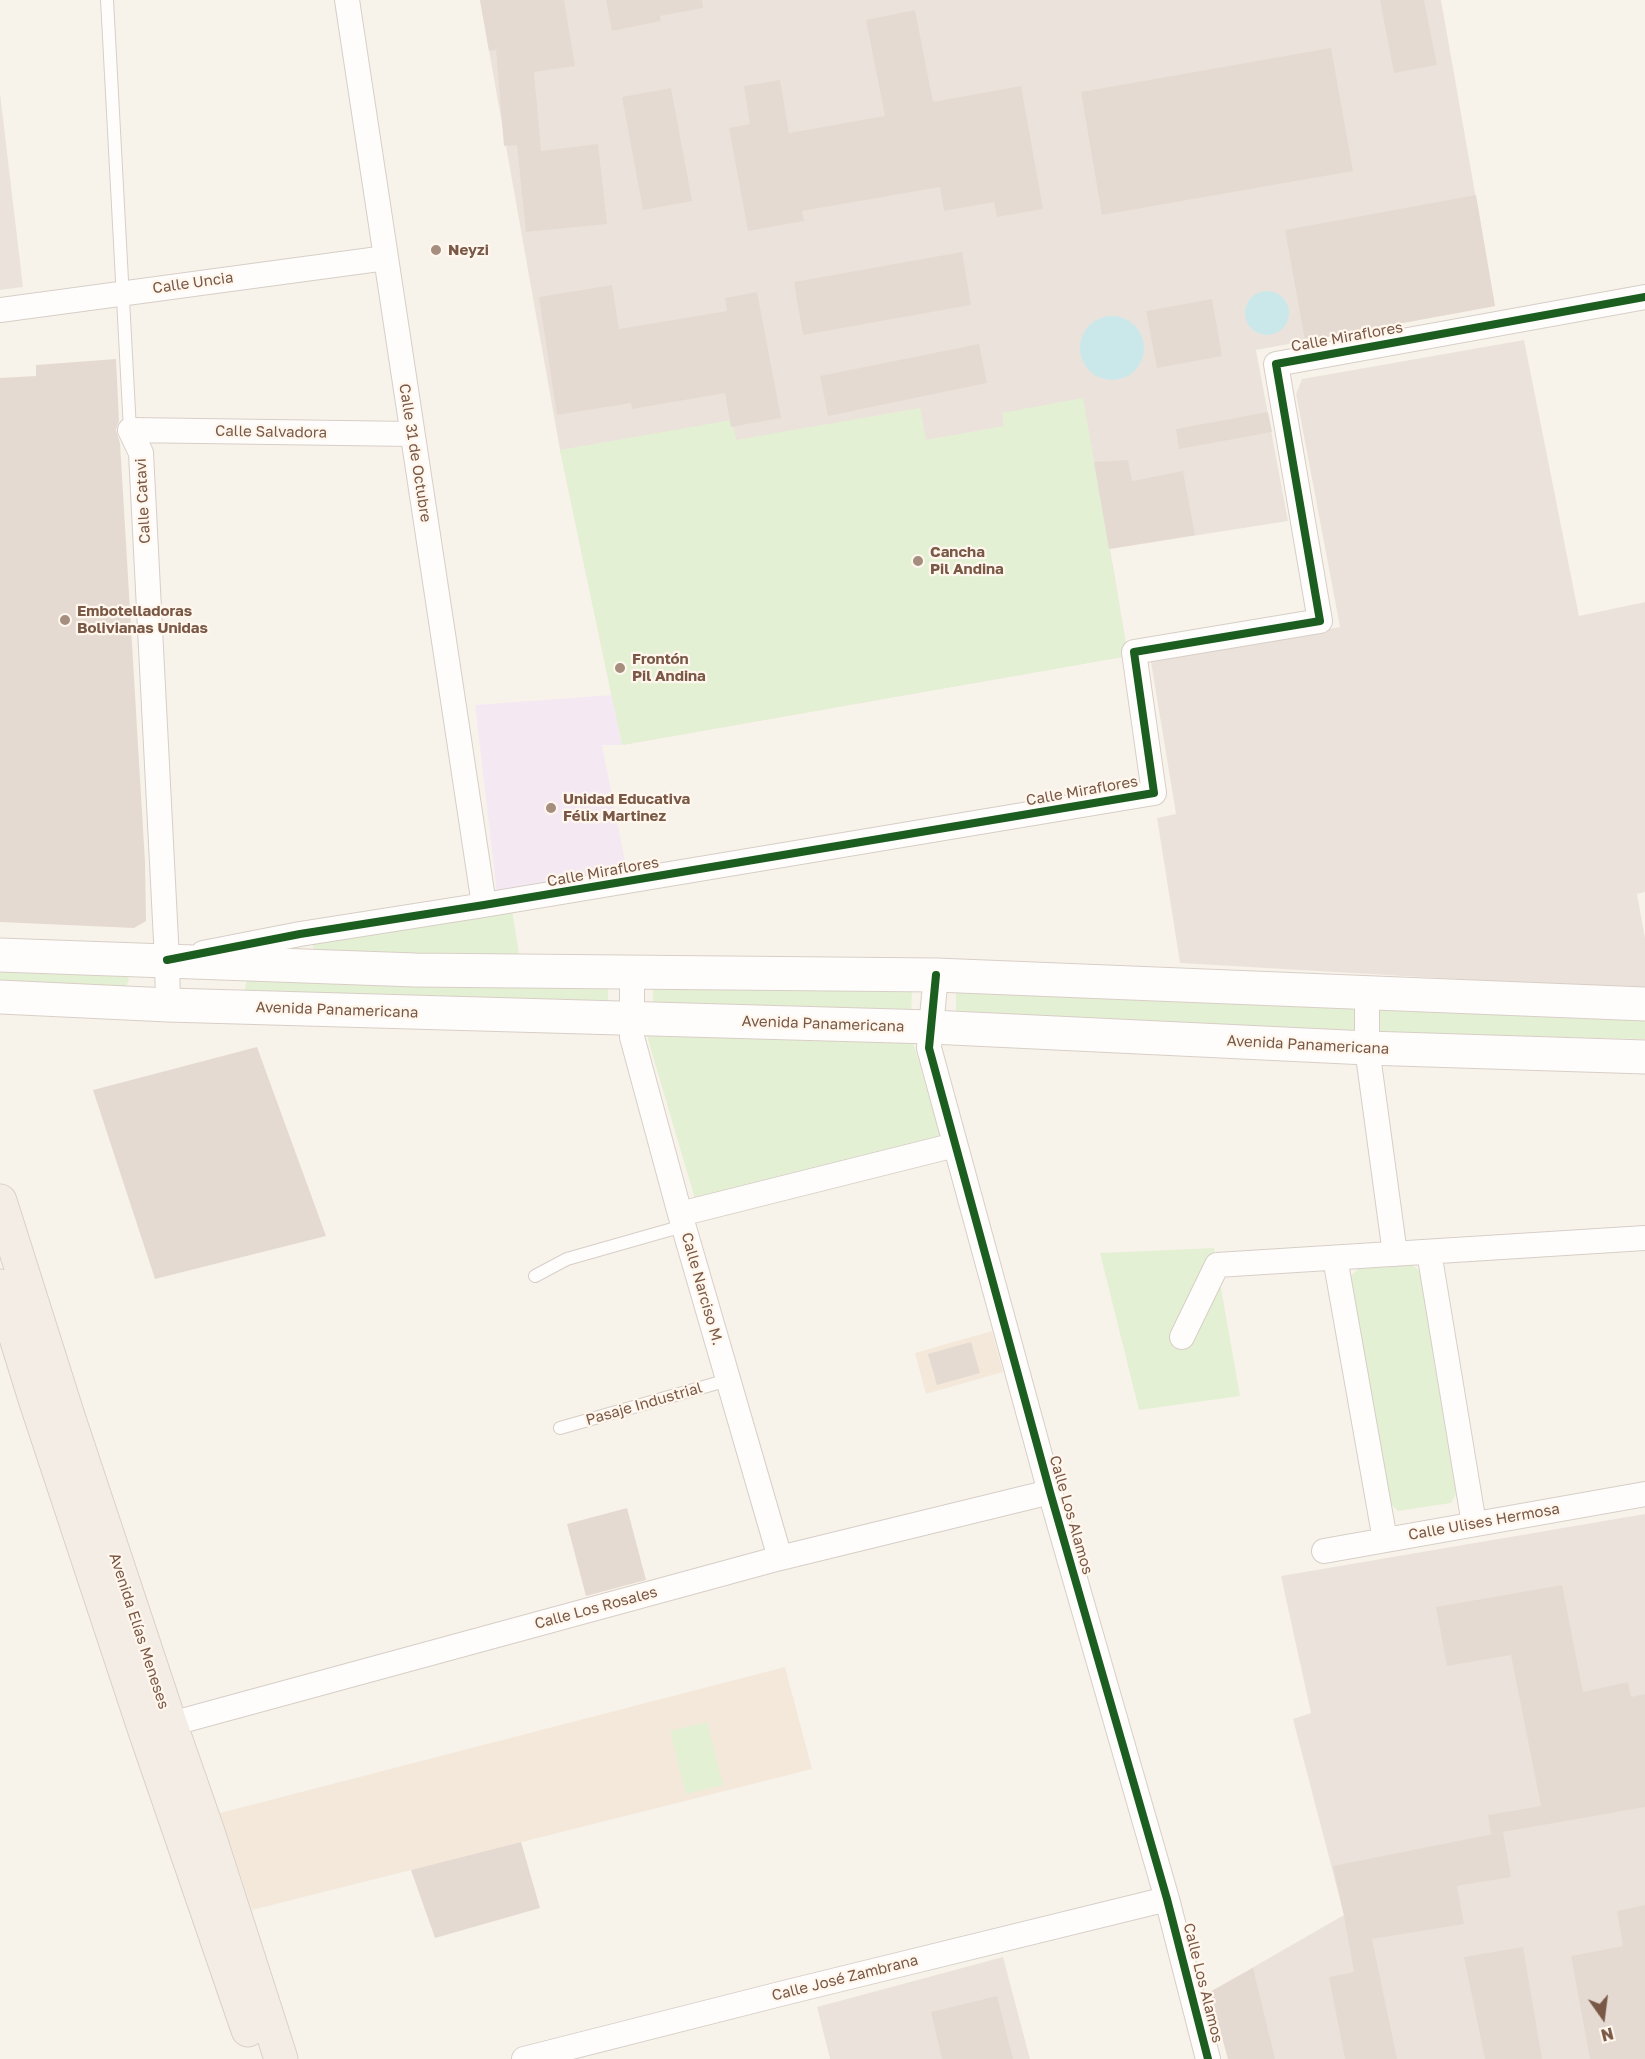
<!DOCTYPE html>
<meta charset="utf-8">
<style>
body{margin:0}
#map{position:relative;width:1645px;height:2059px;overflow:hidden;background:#f8f3ea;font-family:"Golos Text",sans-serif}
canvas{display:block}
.north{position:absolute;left:1573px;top:1987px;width:60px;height:60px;-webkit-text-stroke:4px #fff7ed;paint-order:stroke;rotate:166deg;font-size:16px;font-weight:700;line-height:24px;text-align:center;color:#7a5846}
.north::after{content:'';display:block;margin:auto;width:21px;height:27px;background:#7a5846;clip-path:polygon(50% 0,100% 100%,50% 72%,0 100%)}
</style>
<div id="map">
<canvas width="1645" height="2059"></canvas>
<div class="north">N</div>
</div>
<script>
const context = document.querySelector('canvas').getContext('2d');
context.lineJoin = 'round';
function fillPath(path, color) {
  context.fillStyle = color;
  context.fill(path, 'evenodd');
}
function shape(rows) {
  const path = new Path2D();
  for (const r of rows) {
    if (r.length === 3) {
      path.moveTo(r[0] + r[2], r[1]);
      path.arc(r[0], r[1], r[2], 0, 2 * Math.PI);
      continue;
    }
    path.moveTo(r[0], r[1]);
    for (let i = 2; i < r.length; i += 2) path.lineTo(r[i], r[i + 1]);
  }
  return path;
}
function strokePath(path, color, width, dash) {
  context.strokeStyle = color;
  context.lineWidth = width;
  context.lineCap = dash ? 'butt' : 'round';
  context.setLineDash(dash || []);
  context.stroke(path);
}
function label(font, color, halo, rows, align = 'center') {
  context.font = font + ' "Golos Text",sans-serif';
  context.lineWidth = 4.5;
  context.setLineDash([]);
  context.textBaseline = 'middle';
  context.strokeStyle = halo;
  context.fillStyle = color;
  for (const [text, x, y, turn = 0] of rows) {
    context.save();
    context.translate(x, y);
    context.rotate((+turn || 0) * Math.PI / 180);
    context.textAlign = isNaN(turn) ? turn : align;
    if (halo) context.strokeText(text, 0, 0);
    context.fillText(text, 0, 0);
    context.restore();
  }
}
const residential = shape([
 [992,1331,1003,1372,926,1394,915,1353],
 [785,1667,812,1769,252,1910,220,1813]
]);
const industrial = shape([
 [480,0,1441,0,1495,306,1256,350,1288,521,1110,549,1128,656,622,745,560,450],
 [0,93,23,287,0,290],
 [1524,340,1579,616,1645,602,1645,892,1637,894,1645,938,1645,990,1180,963,1157,818,1176,814,1151,662,1340,627,1296,394,1302,379],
 [1645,1514,1645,2059,1228,2059,1210,1992,1344,1915,1293,1719,1311,1713,1281,1576],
 [1003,1957,1030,2059,830,2059,817,2007]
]);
const education = shape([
 [612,695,622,745,602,745,627,871,497,893,475,705]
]);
const green = shape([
 [1083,398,1128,656,622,745,560,450,732,420,736,440,920,408,926,440,1004,426,1002,413],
 [512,910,520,960,314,958,313,943],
 [0,967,126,973,129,979,126,987,0,987],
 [247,978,608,983,608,1001,244,994],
 [653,980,912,989,911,1014,653,1006],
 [956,991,1355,1003,1354,1033,956,1019],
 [1379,1004,1645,1016,1645,1039,1378,1034],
 [647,1036,913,1042,941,1138,695,1199],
 [1214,1248,1240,1396,1139,1410,1100,1253],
 [1413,1265,1420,1272,1437,1357,1434,1358,1456,1494,1451,1503,1398,1511,1390,1503,1350,1277,1358,1269],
 [707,1722,723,1785,686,1794,670,1731]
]);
const water = shape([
 [1267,313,22],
 [1112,348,32]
]);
const building = shape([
 [480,0,564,0,575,66,534,72,541,151,598,144,607,224,526,232,517,145,504,146,496,50,489,51],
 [606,0,702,0,703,8,660,16,661,21,612,31],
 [1380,0,1424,0,1437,65,1394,73],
 [915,10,933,102,1021,86,1043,209,997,217,994,202,944,211,940,187,802,211,804,221,748,231,729,128,750,124,744,86,780,80,789,133,885,116,866,20],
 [1331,48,1353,171,1102,215,1081,92],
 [671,88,692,201,643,210,622,97],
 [1476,195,1495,306,1305,341,1285,230],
 [962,252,971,305,803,335,794,282],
 [612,285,619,329,727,311,725,298,757,292,781,418,731,427,725,393,632,409,631,403,557,415,539,297],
 [1212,299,1222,356,1157,368,1146,311],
 [979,344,987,383,828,416,820,376],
 [116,359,119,421,116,430,120,443,145,862,146,921,134,928,0,922,0,378,36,376,36,365],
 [1268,412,1272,432,1179,449,1176,429],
 [1128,460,1132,481,1183,471,1195,535,1109,549,1094,462],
 [257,1047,326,1236,155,1279,93,1090],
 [971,1342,980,1373,937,1385,928,1354],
 [627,1508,646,1580,586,1596,567,1524],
 [1562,1585,1583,1692,1628,1682,1631,1697,1645,1694,1645,1807,1503,1832,1511,1877,1457,1886,1464,1924,1372,1939,1397,2059,1345,2059,1329,1977,1354,1972,1344,1916,1333,1866,1498,1833,1491,1834,1488,1815,1541,1806,1511,1655,1447,1666,1436,1607],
 [521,1842,540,1908,435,1938,411,1870],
 [1645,1905,1645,2059,1590,2059,1571,1956,1623,1946,1617,1911],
 [1523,1947,1542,2059,1485,2059,1464,1957],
 [1253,1968,1275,2059,1228,2059,1210,1992],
 [997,1996,1013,2059,942,2059,931,2012]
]);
const lane = shape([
 [107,0,130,430],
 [535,1276,567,1259,683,1226],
 [560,1428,728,1380]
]);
const street = shape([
 [347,0,484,905],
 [0,310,386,258],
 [203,953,300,934,484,905,1154,793,1134,652,1320,621,1276,364,1645,297],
 [632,971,632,1037,680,1214,780,1558],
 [936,975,929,1048,1050,1492,1167,1899,1208,2059],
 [1367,992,1367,1048,1395,1254],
 [168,1005,167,960,141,453,130,430,412,434],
 [680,1214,955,1145],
 [1429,1252,1474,1524],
 [1335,1258,1385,1540],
 [1182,1337,1217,1265,1645,1238],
 [1324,1551,1645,1494],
 [156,1728,780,1558,1050,1492],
 [524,2059,788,1992,1167,1899]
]);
const secondary = shape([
 [0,955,415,970,936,975,1645,1004],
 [0,997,168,1005,931,1027,1367,1048,1645,1057]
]);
const primary = shape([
 [0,1201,69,1419,170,1723,208,1832,281,2059],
 [0,1286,35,1399,145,1731,248,2030]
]);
const cycleway = shape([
 [167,960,300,934,484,905,1154,793,1134,652,1320,621,1276,364,1645,297],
 [936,975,929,1048,1050,1492,1167,1899,1208,2059]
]);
const markers = [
 [436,250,6,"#a68e7f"],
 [918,561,6,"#a68e7f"],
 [65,620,6,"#a68e7f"],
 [620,668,6,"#a68e7f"],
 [551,808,6,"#a68e7f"]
];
const poiNames = [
 ["Neyzi",448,250],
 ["Cancha",930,552],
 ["Pil Andina",930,569],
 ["Embotelladoras",77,611],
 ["Bolivianas Unidas",77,628],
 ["Frontón",632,659],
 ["Pil Andina",632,676],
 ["Unidad Educativa",563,799],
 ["Félix Martinez",563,816]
];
const streetNames = [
 ["Calle Uncia",193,283,-8],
 ["Calle Miraflores",1347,337,-10],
 ["Calle Salvadora",271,432,1],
 ["Calle 31 de Octubre",415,453,81],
 ["Calle Catavi",143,501,-93],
 ["Calle Miraflores",1082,791,-10],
 ["Calle Miraflores",603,872,-10],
 ["Avenida Panamericana",337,1010,2],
 ["Avenida Panamericana",823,1024,2],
 ["Avenida Panamericana",1308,1045,3],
 ["Calle Narciso M.",702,1289,74],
 ["Pasaje Industrial",644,1404,-16],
 ["Calle Los Alamos",1071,1515,74],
 ["Calle Ulises Hermosa",1484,1522,-10],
 ["Calle Los Rosales",596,1608,-15],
 ["Avenida Elías Meneses",139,1631,72],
 ["Calle José Zambrana",845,1978,-14],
 ["Calle Los Alamos",1203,1983,76]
];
fillPath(residential, '#f4e8da');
fillPath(industrial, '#ebe3db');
fillPath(education, '#f4e9f3');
fillPath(green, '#e4f0d3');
fillPath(water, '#cae8ea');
fillPath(building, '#e5dad1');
strokePath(lane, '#d7cec7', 14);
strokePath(street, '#d7cec7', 26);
strokePath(secondary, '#d8cec6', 35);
strokePath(primary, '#dad0c8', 35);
strokePath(lane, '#fefdfc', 12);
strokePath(street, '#fefdfc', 24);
strokePath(secondary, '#fefdfc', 33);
strokePath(primary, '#f3ede5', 33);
strokePath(cycleway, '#1b5e20', 8);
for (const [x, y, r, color] of markers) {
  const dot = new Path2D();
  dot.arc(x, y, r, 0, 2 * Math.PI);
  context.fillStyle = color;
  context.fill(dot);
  strokePath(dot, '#fff7ed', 2);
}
label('bold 15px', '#7a5846', '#fff7ed', poiNames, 'left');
label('15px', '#7a5846', '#fff7ed', streetNames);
</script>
